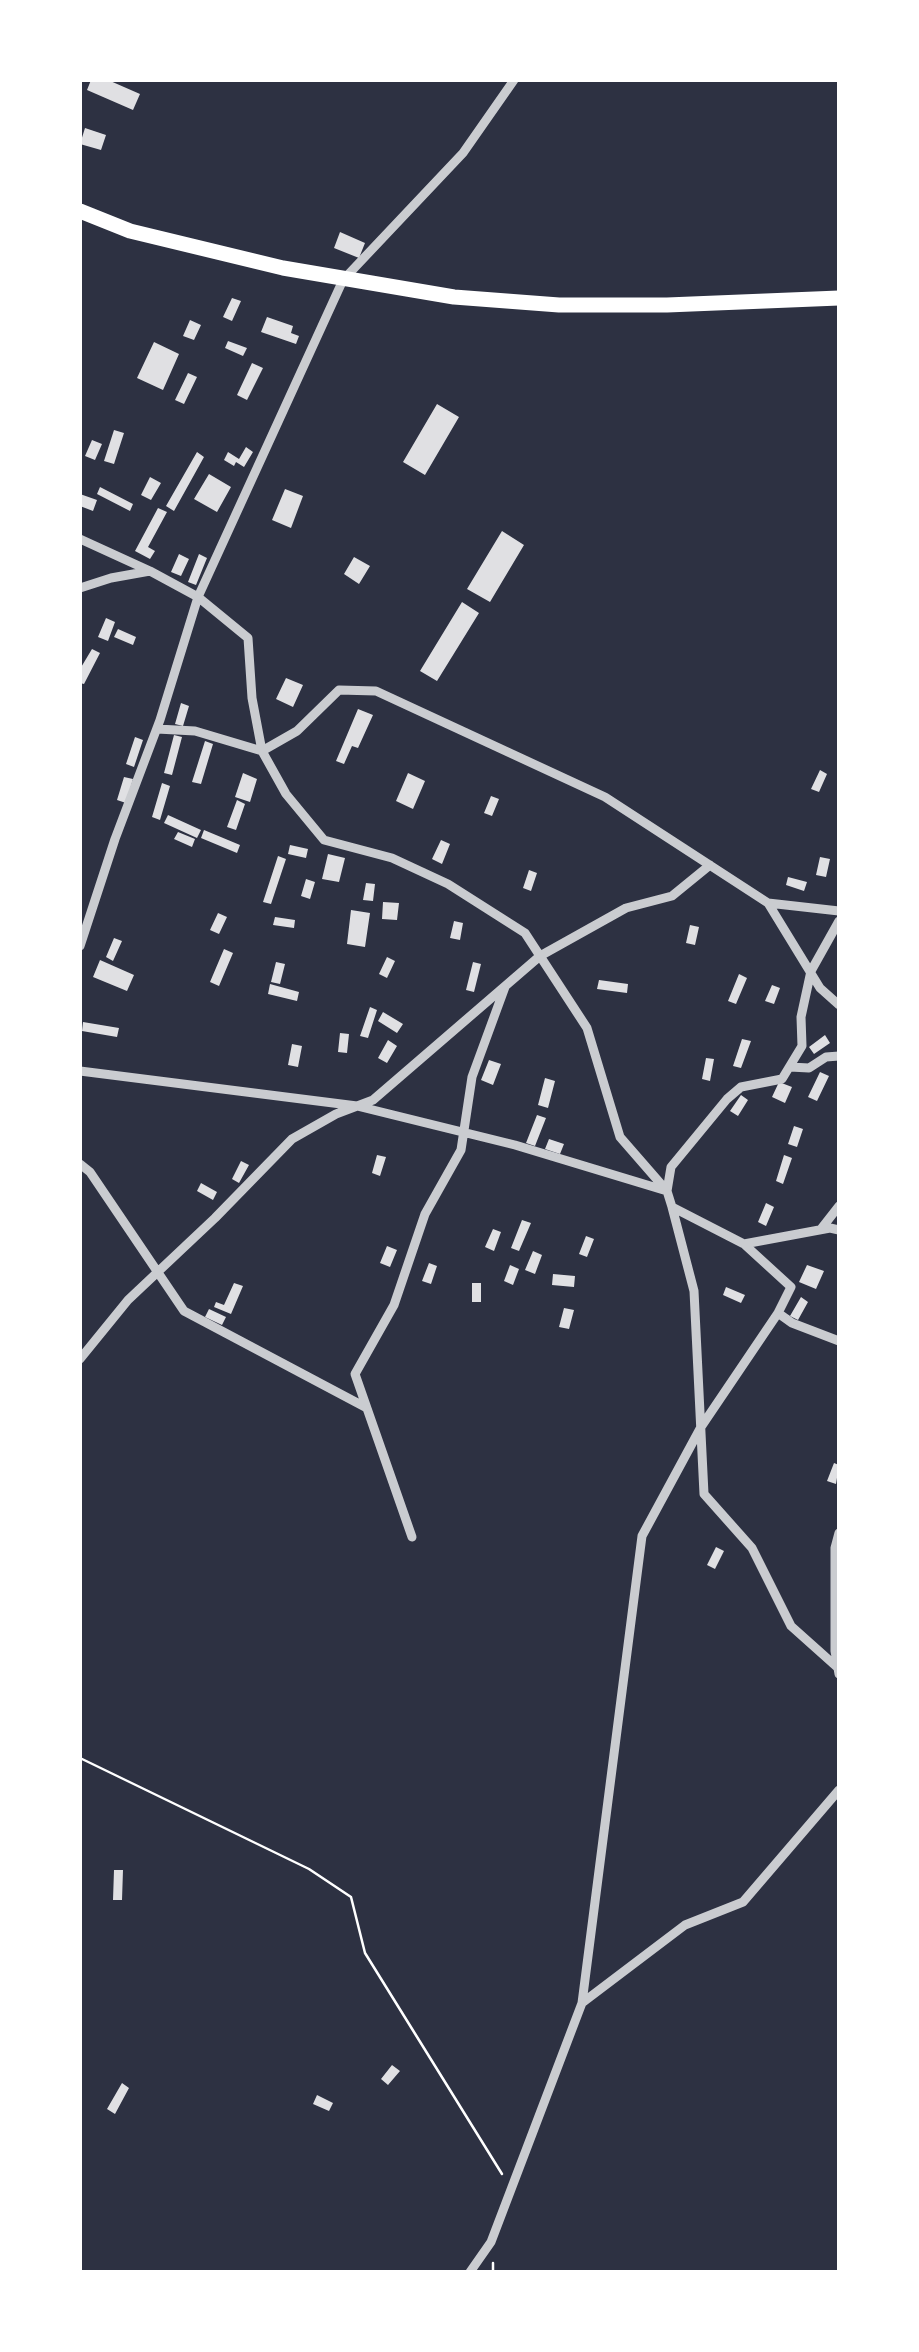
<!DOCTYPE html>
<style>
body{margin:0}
#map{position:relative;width:919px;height:2352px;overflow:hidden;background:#2d3142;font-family:Literata,serif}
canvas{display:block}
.frame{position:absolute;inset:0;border:82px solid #fff;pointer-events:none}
</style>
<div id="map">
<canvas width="919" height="2352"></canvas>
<div class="frame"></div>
</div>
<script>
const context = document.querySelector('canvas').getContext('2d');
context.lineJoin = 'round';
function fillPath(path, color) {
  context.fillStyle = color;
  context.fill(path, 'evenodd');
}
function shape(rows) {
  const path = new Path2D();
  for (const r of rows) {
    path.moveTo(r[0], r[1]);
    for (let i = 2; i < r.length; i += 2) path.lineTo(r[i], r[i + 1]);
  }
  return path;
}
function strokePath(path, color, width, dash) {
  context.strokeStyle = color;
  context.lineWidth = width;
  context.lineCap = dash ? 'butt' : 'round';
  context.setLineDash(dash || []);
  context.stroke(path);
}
const building = shape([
 [91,80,108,80,140,94,133,110,87,90],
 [85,128,106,135,101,150,80,144],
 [340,232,365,243,359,258,334,248],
 [232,298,241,301,232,321,223,317],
 [267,317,293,326,291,333,299,336,296,344,261,332],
 [190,320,201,325,194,340,183,336],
 [228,341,247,348,243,356,225,348],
 [154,342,179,354,163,390,137,378],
 [252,363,263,368,247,400,237,395],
 [188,373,197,377,184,404,175,400],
 [437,404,459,417,425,475,403,462],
 [114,430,124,433,114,464,104,461],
 [92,440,102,444,95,460,85,456],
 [246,447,253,452,244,467,236,462,234,466,224,460,228,452,239,459],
 [197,452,204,457,174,511,166,506],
 [209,474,231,487,217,512,194,499],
 [150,477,161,483,151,500,141,495],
 [100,487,133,504,130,511,97,494],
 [285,489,303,496,291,528,272,520],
 [80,494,97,500,93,511,80,506],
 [158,508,167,512,148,547,155,551,150,559,135,551],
 [502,531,524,545,490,602,467,589],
 [179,554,189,559,181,576,171,572],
 [199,554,207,558,196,585,188,582],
 [354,557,370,566,359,584,344,574],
 [462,602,479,613,437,681,420,671],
 [106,618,115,622,108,641,98,637],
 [118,629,136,637,133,645,114,637],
 [92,649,100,653,84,684,80,683,80,669],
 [286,678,303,685,293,707,276,699],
 [181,703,189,706,183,726,175,724],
 [358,709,373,715,358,748,352,746,344,764,336,761],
 [174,735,182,737,172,775,164,773],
 [135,737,143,740,134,767,126,764],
 [205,741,213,744,201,784,192,782],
 [820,770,827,774,819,792,811,789],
 [243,773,257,779,250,802,235,797],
 [408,773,425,781,413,809,396,801],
 [124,777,133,779,126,803,117,800],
 [162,783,170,786,160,820,152,817],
 [491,796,499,799,492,816,484,813],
 [237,800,245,804,236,830,227,827],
 [168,815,201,830,197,838,164,823],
 [204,830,240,845,237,853,201,838],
 [178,832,195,839,192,847,174,839],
 [441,840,450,844,442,864,432,859],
 [290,845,308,849,306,858,288,854],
 [328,854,345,858,339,882,322,879],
 [278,856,286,859,271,904,263,902],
 [820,857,830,859,826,877,816,875],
 [529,870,537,873,531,891,523,888],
 [788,877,807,882,804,891,786,885],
 [306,879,315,882,310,899,301,896],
 [366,883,375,884,373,901,363,900],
 [383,902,399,903,397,920,382,919],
 [351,910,370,913,365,947,347,944],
 [218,913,227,917,219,934,210,930],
 [275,917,295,920,294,928,273,925],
 [454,921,463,923,460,940,450,938],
 [690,925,699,927,695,945,686,943],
 [114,938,122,941,113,961,106,957],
 [224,949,233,953,219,986,210,982],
 [387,957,395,961,387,978,379,974],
 [100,960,134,975,127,991,93,977],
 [276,962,285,964,280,984,271,982],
 [473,962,481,964,474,992,466,990],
 [739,974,747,978,736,1004,728,1001],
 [599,980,628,984,627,993,597,989],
 [270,984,299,992,297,1001,268,994],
 [772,985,780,988,774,1004,765,1001],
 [370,1007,377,1010,368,1038,360,1036],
 [383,1012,403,1024,397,1033,378,1021],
 [83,1022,119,1028,117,1037,82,1031],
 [340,1033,349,1034,347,1053,338,1052],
 [825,1035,830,1043,814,1054,809,1047],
 [742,1039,751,1041,741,1068,733,1066],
 [388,1040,397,1046,387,1063,378,1058],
 [292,1044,302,1046,298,1067,288,1065],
 [706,1058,714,1059,710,1081,702,1079],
 [489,1060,501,1064,493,1085,481,1080],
 [820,1072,829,1076,817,1101,808,1097],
 [545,1078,555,1081,548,1108,538,1105],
 [779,1082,792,1087,785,1103,772,1097],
 [741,1095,748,1100,738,1116,730,1111],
 [537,1115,546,1118,535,1146,526,1143],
 [794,1126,803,1129,797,1147,788,1144],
 [549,1139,564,1144,560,1154,545,1149],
 [377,1155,386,1157,380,1176,372,1173],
 [784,1155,792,1158,783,1184,776,1181],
 [241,1161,249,1165,239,1183,232,1179],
 [201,1183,217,1192,213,1200,197,1191],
 [766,1203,774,1207,766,1226,758,1222],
 [522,1220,531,1223,519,1251,511,1248],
 [493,1229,501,1232,494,1251,485,1247],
 [586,1236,594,1239,587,1257,579,1254],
 [387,1246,397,1250,390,1267,380,1263],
 [533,1251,542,1255,535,1274,525,1270],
 [429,1263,437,1266,431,1284,422,1281],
 [510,1265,519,1269,513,1285,504,1281],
 [807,1265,824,1271,816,1289,799,1282],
 [553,1274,575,1276,574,1287,552,1285],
 [234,1283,243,1286,231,1314,214,1307,216,1302,224,1305],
 [472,1283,481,1283,481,1302,472,1302],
 [726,1287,745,1295,741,1303,723,1295],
 [801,1297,808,1302,798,1320,790,1316],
 [564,1308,574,1310,569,1329,559,1327],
 [209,1309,226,1317,222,1325,205,1317],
 [834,1463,839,1465,836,1484,827,1481],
 [716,1547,724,1551,715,1569,707,1565],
 [114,1870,123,1870,122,1900,113,1900],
 [392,2065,400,2071,388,2085,381,2079],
 [122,2083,129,2088,115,2114,107,2109],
 [317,2095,333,2103,329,2111,313,2104]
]);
const path = shape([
 [80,1758,309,1869,351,1897,365,1953,502,2174],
 [493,2263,493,2272]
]);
const minor = shape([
 [80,539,150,571,198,597,248,638,252,698,262,751,286,794,324,840,392,858,448,884,525,933,587,1028,620,1137,667,1191,515,1145,357,1106,80,1071],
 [80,588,111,578,150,571],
 [157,729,195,731,262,751,297,731,339,690,376,691,605,797,768,903,839,911],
 [768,903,820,988,839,1005],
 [839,921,811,971,801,1017,802,1046,782,1079,741,1087,727,1099,671,1167,667,1191,672,1207,744,1244,791,1287,778,1313,792,1323,839,1341],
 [80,946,115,839,160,720,198,597,343,280,463,153,514,80],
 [790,1067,809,1068,826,1057,839,1056],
 [80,1164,90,1172,184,1311,365,1407],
 [672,1207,694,1291,704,1494,752,1548,791,1626,838,1668],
 [821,1229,839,1206],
 [744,1244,830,1228,839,1230],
 [80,1359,128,1300,215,1218,292,1139,336,1114,373,1100,540,956,626,908,672,896,710,865],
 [839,1533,835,1548,835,1651,839,1674],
 [412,1537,355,1374,394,1305,425,1214,461,1150,472,1077,505,987],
 [582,2003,642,1536,701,1427,778,1313],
 [470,2272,491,2242,582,2003,685,1925,743,1902,839,1790]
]);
const trunk = shape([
 [80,211,130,231,283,268,454,297,559,305,667,305,839,298]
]);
fillPath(building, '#e0e0e3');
strokePath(path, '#fff', 2.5);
strokePath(minor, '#caccd0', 9);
strokePath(trunk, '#fff', 15);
</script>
